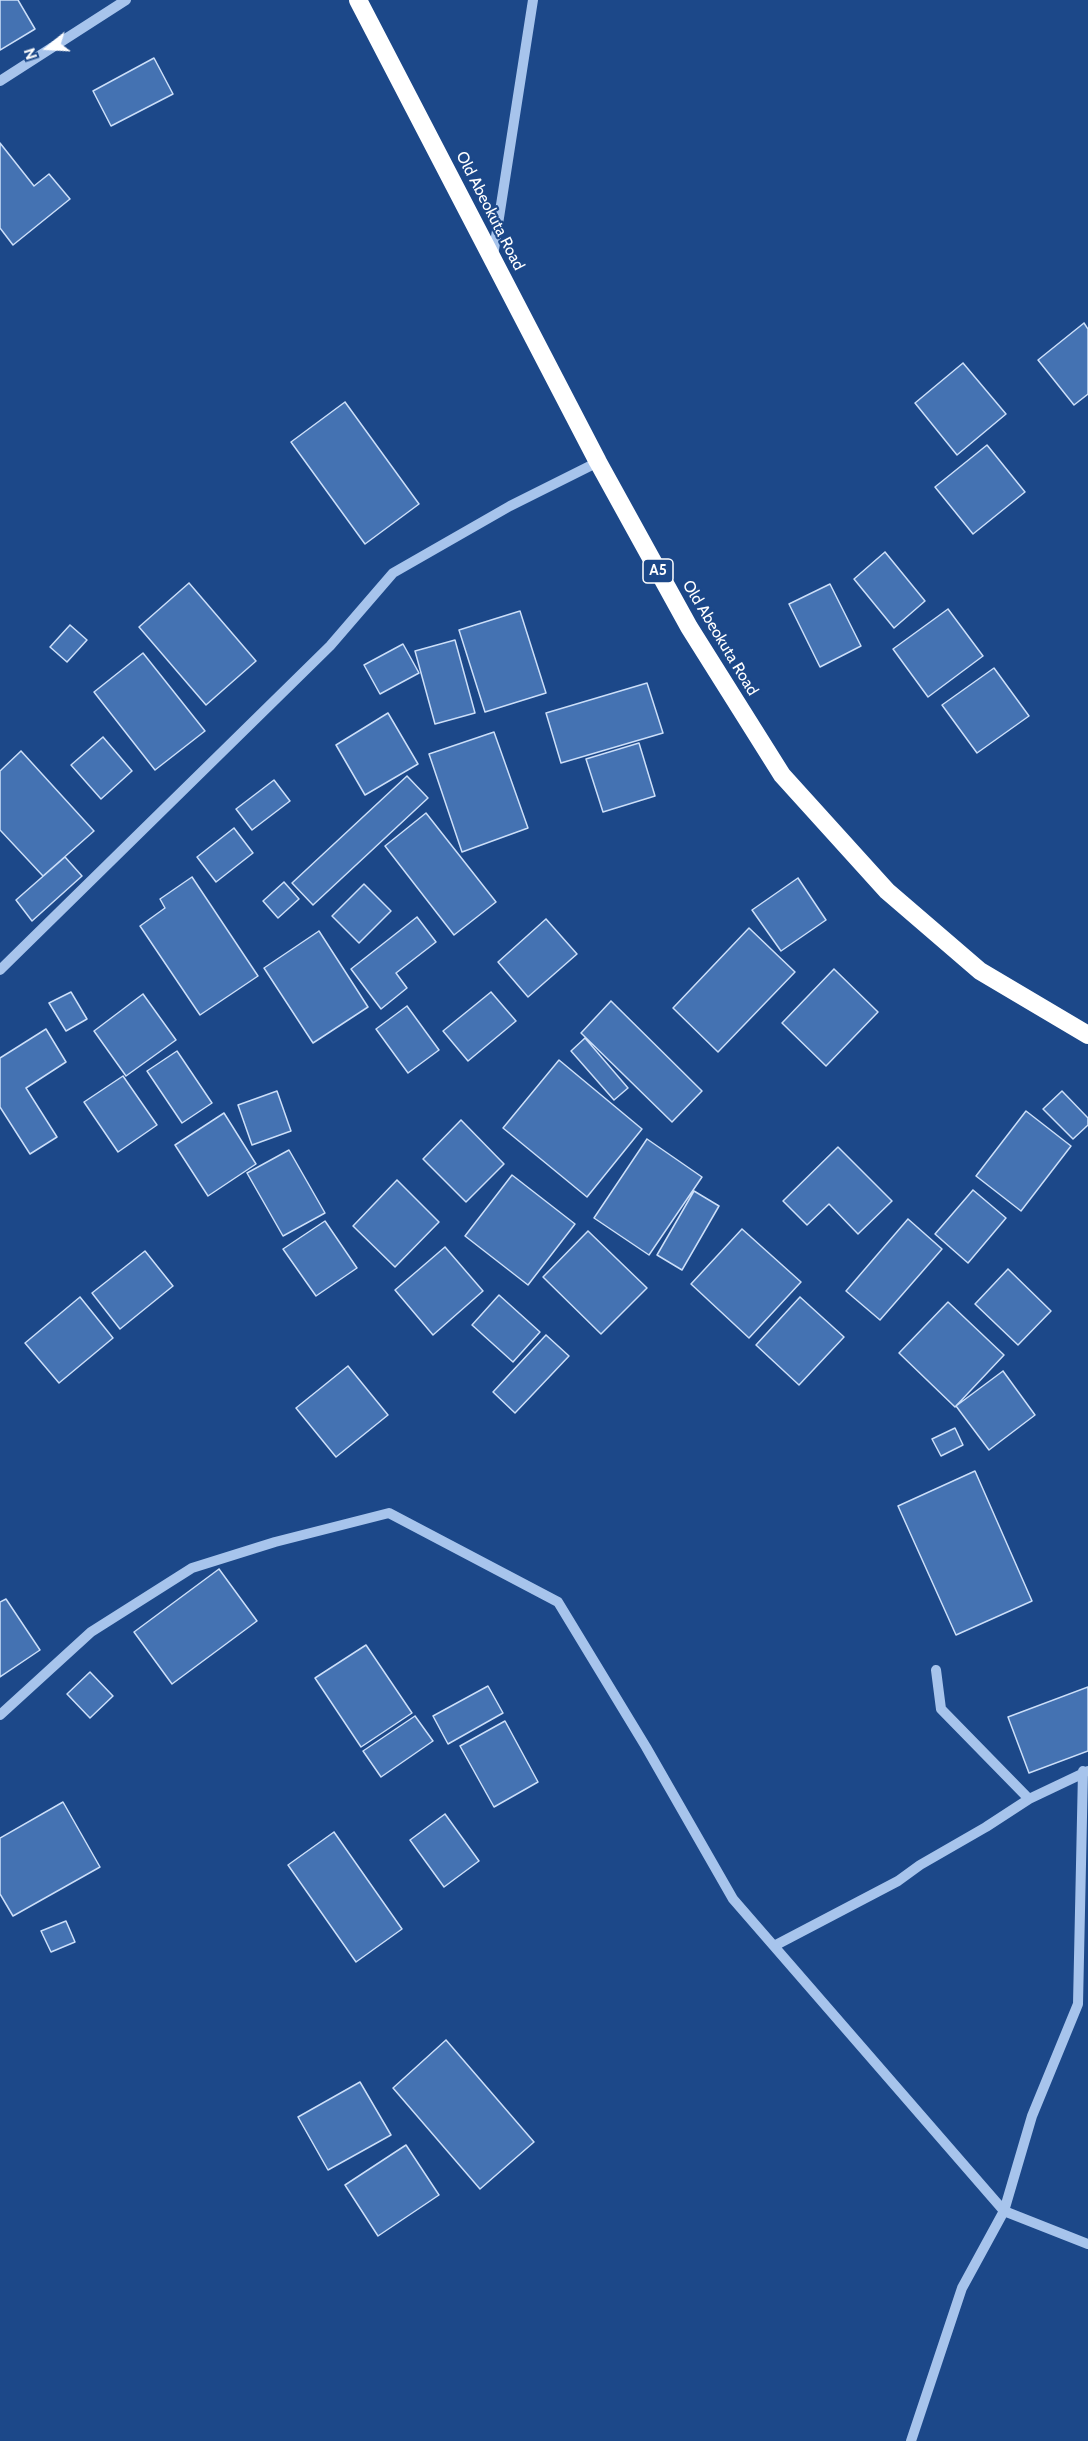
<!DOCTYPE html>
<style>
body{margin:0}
#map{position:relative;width:1088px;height:2441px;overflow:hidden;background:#1c4889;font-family:Cabin,sans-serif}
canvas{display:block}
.north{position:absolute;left:18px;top:18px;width:60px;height:60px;-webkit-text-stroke:4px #1c4889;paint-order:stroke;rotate:252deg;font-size:16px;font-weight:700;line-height:24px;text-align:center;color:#fff}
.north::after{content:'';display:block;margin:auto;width:21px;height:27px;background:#fff;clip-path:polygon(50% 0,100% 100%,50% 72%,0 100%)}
</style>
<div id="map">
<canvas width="1088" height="2441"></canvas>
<div class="north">N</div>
</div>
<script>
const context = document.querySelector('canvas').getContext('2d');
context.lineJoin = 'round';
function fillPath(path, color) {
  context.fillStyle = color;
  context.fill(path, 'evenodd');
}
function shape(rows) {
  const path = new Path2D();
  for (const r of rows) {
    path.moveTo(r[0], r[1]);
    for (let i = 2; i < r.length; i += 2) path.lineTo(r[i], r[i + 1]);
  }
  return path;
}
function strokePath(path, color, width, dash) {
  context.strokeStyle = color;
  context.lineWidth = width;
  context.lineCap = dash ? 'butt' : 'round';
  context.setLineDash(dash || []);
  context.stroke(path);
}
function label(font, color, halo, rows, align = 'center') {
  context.font = font + ' Cabin,sans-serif';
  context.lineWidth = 4.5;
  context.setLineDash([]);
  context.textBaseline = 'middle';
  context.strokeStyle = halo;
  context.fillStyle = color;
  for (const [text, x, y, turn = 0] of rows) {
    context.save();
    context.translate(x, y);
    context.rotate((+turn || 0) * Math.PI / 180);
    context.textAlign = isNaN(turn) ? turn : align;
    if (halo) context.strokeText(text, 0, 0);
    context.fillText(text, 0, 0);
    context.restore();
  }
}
const building = shape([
 [0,0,18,0,35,29,0,50,0,0],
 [154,58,173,94,111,126,93,91,154,58],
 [0,143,34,186,49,174,70,199,13,245,0,228,0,143],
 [1084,323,1088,329,1088,394,1074,405,1038,360,1084,323],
 [963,363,1006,414,957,455,915,403,963,363],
 [345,402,419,504,365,544,291,442,345,402],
 [987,445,1025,492,973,534,935,487,987,445],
 [885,552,925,601,894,628,854,579,885,552],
 [189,583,256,661,206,705,139,627,189,583],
 [830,584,861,646,820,667,789,604,830,584],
 [948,609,983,656,928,697,893,649,948,609],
 [520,611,546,693,485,712,459,630,520,611],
 [70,625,87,640,67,662,50,647,70,625],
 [455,640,475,713,435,724,415,651,455,640],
 [403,644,419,673,380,694,364,665,403,644],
 [143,653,205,731,155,770,94,692,143,653],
 [994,668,1029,716,977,753,942,705,994,668],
 [647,683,663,733,561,763,546,713,647,683],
 [388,713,418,764,365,795,336,745,388,713],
 [494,732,528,828,462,852,429,754,494,732],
 [103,737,132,771,101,799,71,765,103,737],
 [639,743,655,796,603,812,586,759,639,743],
 [21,751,94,831,43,876,0,830,0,771,21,751],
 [407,776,428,798,313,905,292,883,407,776],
 [274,780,290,801,252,830,236,809,274,780],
 [426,813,496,902,454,935,385,846,426,813],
 [234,828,253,853,216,882,197,857,234,828],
 [65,857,82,876,32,921,16,900,65,857],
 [192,877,258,976,200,1015,140,926,165,908,160,899,192,877],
 [798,878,826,920,781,951,752,910,798,878],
 [284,882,299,899,278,918,263,901,284,882],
 [364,884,391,911,359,943,332,916,364,884],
 [417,917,436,942,396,973,407,988,381,1009,351,969,417,917],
 [546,919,577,954,528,997,498,962,546,919],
 [749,928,795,972,718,1052,673,1008,749,928],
 [319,931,368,1007,313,1043,264,968,319,931],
 [834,969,878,1012,826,1066,782,1023,834,969],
 [71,992,87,1019,66,1031,49,1003,71,992],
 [491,992,516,1021,468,1061,443,1031,491,992],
 [143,994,176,1040,126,1076,94,1031,143,994],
 [611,1001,702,1091,672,1122,581,1033,611,1001],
 [407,1006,439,1050,408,1073,376,1029,407,1006],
 [46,1029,66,1062,26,1088,57,1137,30,1154,0,1107,0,1058,46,1029],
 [585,1038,628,1088,614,1100,571,1051,585,1038],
 [177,1051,212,1103,182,1123,147,1071,177,1051],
 [559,1060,642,1129,587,1197,503,1128,559,1060],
 [123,1076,157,1125,118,1152,84,1102,123,1076],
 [277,1091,291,1131,252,1145,238,1105,277,1091],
 [1062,1091,1088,1118,1088,1125,1073,1139,1043,1109,1062,1091],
 [1026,1111,1071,1146,1021,1211,976,1176,1026,1111],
 [224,1113,256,1164,208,1196,175,1145,224,1113],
 [461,1120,504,1164,466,1202,423,1159,461,1120],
 [647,1139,702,1177,649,1255,594,1218,647,1139],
 [838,1147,892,1201,858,1234,829,1204,807,1225,783,1201,838,1147],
 [289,1150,325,1213,283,1236,247,1173,289,1150],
 [512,1175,575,1224,528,1285,465,1236,512,1175],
 [397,1180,439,1222,395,1267,353,1226,397,1180],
 [973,1190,1006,1218,968,1263,935,1234,973,1190],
 [694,1191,719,1206,682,1270,657,1255,694,1191],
 [908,1219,942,1249,880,1320,846,1291,908,1219],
 [325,1221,357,1268,316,1296,283,1249,325,1221],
 [742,1229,801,1282,749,1338,691,1284,742,1229],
 [588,1231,647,1288,601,1334,543,1277,588,1231],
 [445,1247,483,1291,433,1335,395,1290,445,1247],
 [145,1251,173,1286,120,1329,92,1293,145,1251],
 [1008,1269,1051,1311,1018,1345,975,1304,1008,1269],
 [499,1295,540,1332,513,1362,472,1325,499,1295],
 [80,1297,113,1338,59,1383,25,1343,80,1297],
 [800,1297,844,1337,799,1385,756,1345,800,1297],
 [948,1302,1004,1355,955,1407,899,1353,948,1302],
 [546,1335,569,1356,515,1413,493,1392,546,1335],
 [348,1366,388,1415,336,1457,296,1408,348,1366],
 [1003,1371,1035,1415,989,1450,956,1406,1003,1371],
 [955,1428,963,1445,941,1456,932,1439,955,1428],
 [975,1471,1032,1601,956,1635,898,1506,975,1471],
 [219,1569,257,1621,172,1684,134,1632,219,1569],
 [6,1599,40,1650,0,1677,0,1602,6,1599],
 [366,1645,412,1713,361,1747,315,1678,366,1645],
 [90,1672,113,1696,90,1718,67,1694,90,1672],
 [488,1686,503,1713,448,1744,433,1716,488,1686],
 [1088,1687,1088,1751,1029,1773,1008,1717,1088,1687],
 [415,1716,433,1741,381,1777,363,1751,415,1716],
 [505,1721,538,1782,494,1807,460,1746,505,1721],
 [63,1802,100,1867,13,1916,0,1894,0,1838,63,1802],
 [445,1814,479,1861,444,1887,410,1840,445,1814],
 [334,1832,402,1929,356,1962,288,1865,334,1832],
 [66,1921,75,1942,51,1952,41,1931,66,1921],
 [446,2040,534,2142,480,2189,393,2088,446,2040],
 [360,2082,391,2135,328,2170,298,2117,360,2082],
 [406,2145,439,2195,378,2236,345,2185,406,2145]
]);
const minor = shape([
 [0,81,126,0],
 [493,256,533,0],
 [0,970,330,646,393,573,510,506,598,462],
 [936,1670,941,1709,1029,1799],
 [0,1715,91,1632,192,1568,275,1542,389,1513,558,1602,646,1747,733,1899,1004,2211,962,2288,911,2441],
 [1083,1771,1078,2004,1032,2116,1004,2211,1088,2244],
 [774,1946,898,1881,920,1865,986,1827,1029,1799,1088,1771]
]);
const highway = shape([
 [358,0,598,462,689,627,782,775,887,891,980,971,1088,1035]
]);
const shields = [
 [658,571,30]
];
const shieldNames = [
 ["A5",658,571]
];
const streetNames = [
 ["Old Abeokuta Road",490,211,63],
 ["Old Abeokuta Road",720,638,59]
];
fillPath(building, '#4472b2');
strokePath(building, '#ccdff9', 1.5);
strokePath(minor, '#a7c4ec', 10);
strokePath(highway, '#fff', 18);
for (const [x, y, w] of shields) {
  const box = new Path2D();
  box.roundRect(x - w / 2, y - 12, w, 24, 4.5);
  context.fillStyle = '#1c4889';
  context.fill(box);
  strokePath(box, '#fff', 1.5);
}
label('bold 15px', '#fff', null, shieldNames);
label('16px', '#fff', '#1c4889', streetNames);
</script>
